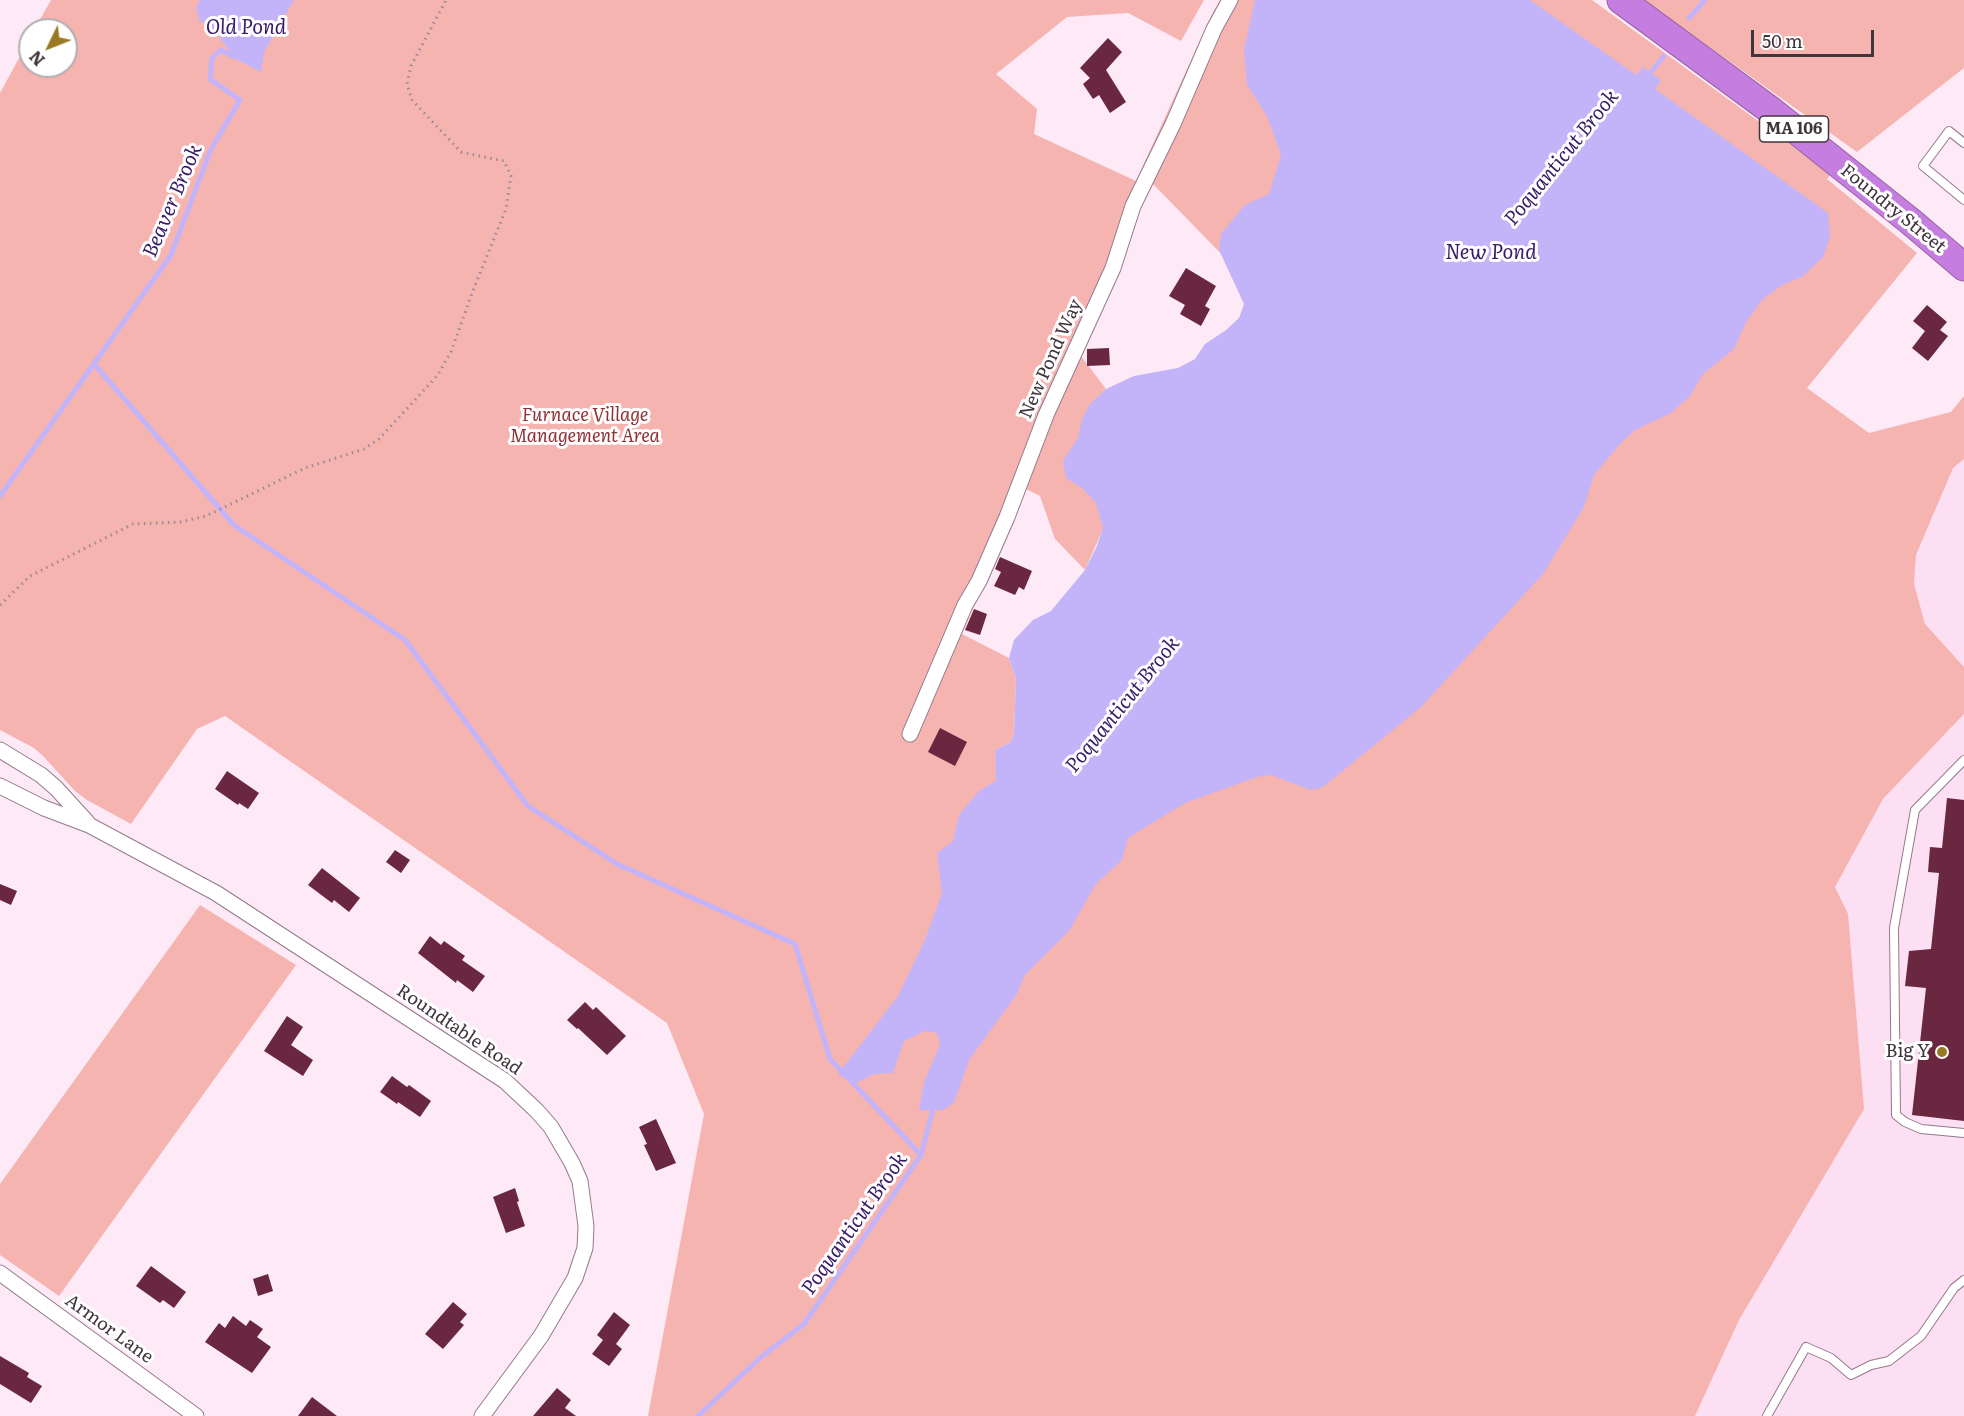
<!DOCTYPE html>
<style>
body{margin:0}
#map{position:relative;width:1964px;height:1416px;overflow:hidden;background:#fdeaf6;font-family:Literata,serif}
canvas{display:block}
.north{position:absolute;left:18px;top:18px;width:60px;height:60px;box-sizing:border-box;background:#fefefe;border:2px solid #b2aeb1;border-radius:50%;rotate:227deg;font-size:16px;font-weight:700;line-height:24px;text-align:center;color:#41353d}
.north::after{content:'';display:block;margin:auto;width:21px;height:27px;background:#997922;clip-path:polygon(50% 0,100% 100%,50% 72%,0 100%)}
.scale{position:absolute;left:1751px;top:30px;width:123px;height:27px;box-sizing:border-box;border:3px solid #41353d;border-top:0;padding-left:8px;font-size:18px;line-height:21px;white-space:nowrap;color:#41353d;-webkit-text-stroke:4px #fefefe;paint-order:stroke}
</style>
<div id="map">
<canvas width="1964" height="1416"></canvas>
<div class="north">N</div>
<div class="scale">50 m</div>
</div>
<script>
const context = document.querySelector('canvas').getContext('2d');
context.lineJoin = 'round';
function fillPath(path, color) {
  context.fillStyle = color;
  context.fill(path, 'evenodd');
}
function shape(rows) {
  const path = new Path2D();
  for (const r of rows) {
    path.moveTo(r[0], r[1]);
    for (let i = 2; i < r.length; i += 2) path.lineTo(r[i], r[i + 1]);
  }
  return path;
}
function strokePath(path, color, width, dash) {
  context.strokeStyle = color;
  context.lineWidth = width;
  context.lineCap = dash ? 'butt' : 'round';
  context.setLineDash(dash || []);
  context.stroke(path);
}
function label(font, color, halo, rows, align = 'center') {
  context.font = font + ' Literata,serif';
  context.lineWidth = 6;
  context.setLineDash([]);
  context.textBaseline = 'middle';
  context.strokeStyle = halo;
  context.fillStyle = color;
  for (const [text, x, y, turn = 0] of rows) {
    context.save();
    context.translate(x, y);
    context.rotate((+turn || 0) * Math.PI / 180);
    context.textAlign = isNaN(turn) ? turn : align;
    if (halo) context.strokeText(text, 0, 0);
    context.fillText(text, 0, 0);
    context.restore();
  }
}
const built = shape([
 [1964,459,1964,667,1822,564],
 [1964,714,1964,1416,1695,1416,1739,1320,1808,879]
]);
const green = shape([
 [51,0,1204,0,1181,41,1128,13,1067,17,996,74,1037,109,1034,134,1136,181,1213,12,1220,0,1592,0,1831,174,1827,179,1917,253,1807,388,1869,433,1951,412,1964,396,1964,459,1953,468,1916,555,1914,584,1925,624,1964,667,1964,714,1883,799,1835,887,1848,914,1864,1109,1739,1320,1695,1416,648,1416,704,1114,667,1023,225,716,197,729,131,824,87,800,75,791,43,756,34,748,0,730,0,93,30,38,30,66,66,66,66,30,34,30],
 [1152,183,1364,400,1093,402,1106,389,1078,352],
 [1024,488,1040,496,1055,539,1085,570,1102,531,1020,903,980,790,997,781,995,750,1011,742,1014,733,1016,679,1009,658,962,634],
 [1643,0,1964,0,1964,68,1857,152],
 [200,905,296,965,59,1296,0,1255,0,1184]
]);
const water = shape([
 [200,0,294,0,264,52,261,72,234,58,214,29,200,21,196,8],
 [1255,0,1530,0,1636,75,1643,67,1661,80,1655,89,1828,213,1830,237,1823,257,1802,277,1782,285,1762,300,1746,322,1734,349,1703,374,1690,396,1671,413,1635,430,1619,445,1594,475,1584,507,1543,574,1421,707,1323,787,1311,790,1271,775,1257,777,1185,803,1128,838,1122,860,1096,884,1069,931,1024,976,1017,994,969,1060,954,1103,943,1110,919,1110,924,1082,940,1045,937,1033,925,1031,904,1041,893,1073,874,1074,854,1084,838,1074,898,996,925,940,942,893,937,853,953,841,959,815,980,790,996,781,995,750,1011,742,1014,733,1016,679,1009,658,1014,640,1033,620,1051,611,1085,570,1096,548,1103,528,1096,503,1083,489,1066,478,1063,461,1078,438,1082,419,1090,404,1106,389,1134,376,1178,368,1195,359,1205,344,1226,330,1239,318,1244,304,1219,250,1221,234,1245,205,1269,194,1281,155,1267,116,1247,85,1244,49]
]);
const stream = shape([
 [1689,18,1705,0],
 [1647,77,1664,56],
 [94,364,234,525,405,640,528,806,617,864,795,944,830,1059,921,1155],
 [0,496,171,255,211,149,240,100,210,79,212,58,221,50,234,57,238,53],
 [698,1416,761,1357,804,1324,921,1155,934,1105]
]);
const building = shape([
 [1108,38,1122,52,1106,70,1126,102,1110,113,1099,95,1093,99,1083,84,1090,78,1080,68],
 [1186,268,1216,286,1205,306,1210,309,1201,326,1180,314,1185,305,1169,296],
 [1927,305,1947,322,1940,330,1948,336,1928,361,1912,348,1925,331,1913,321],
 [1109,348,1110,365,1087,366,1087,349],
 [1000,557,1032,571,1024,590,1019,587,1015,595,994,586,1001,572,995,569],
 [974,609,987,614,980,635,965,630],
 [940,728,967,742,955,766,928,752],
 [227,771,259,793,248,809,239,803,238,805,215,789],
 [1947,798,1964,800,1964,1121,1912,1115,1926,988,1905,986,1909,951,1931,949,1939,873,1928,872,1930,847,1942,848],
 [395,850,410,860,401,873,386,862],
 [322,868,360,898,349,912,334,900,332,903,308,885],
 [0,884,17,891,11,905,0,900],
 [430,936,441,945,444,941,465,956,462,960,485,976,473,992,457,980,456,983,418,953],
 [585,1002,593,1010,596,1007,626,1036,607,1055,578,1028,577,1029,567,1020],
 [287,1016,303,1027,291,1045,313,1060,303,1076,264,1051],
 [392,1076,407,1087,409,1085,431,1101,420,1117,398,1102,397,1104,380,1092],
 [656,1119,676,1163,656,1171,644,1145,647,1144,639,1127],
 [515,1188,519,1201,517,1202,525,1226,506,1233,493,1197],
 [151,1266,186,1292,174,1308,163,1300,160,1303,136,1286],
 [268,1274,273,1291,258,1296,253,1279],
 [453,1302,467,1314,460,1322,464,1325,443,1349,425,1334],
 [614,1312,630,1325,616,1344,622,1349,609,1366,592,1354,603,1340,597,1335],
 [233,1316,246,1326,250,1320,263,1329,257,1337,271,1347,252,1373,205,1342,219,1323,225,1328],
 [0,1356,29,1373,27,1377,42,1386,31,1403,0,1384],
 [557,1388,571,1400,565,1408,576,1416,533,1416],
 [312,1397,337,1416,298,1416]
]);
const path = shape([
 [0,605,30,576,133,524,180,522,206,516,305,468,364,449,379,439,437,376,451,352,472,293,506,209,511,176,504,161,461,152,412,100,407,84,411,66,446,0]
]);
const lane = shape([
 [1964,143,1949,131,1923,166,1964,200],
 [1964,760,1915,810,1894,928,1896,1115,1905,1122,1921,1129,1964,1133],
 [1767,1416,1806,1347,1831,1358,1851,1375,1871,1365,1889,1361,1921,1336,1954,1288,1964,1280]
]);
const street = shape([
 [910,734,965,605,979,581,1007,517,1046,415,1113,268,1133,206,1173,124,1214,29,1230,0],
 [0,750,41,775,56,788,87,822],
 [0,786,44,808,89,825,216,893,505,1081,537,1111,551,1127,572,1163,580,1181,586,1226,585,1248,575,1278,541,1336,482,1416],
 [0,1273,196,1416]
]);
const highway = shape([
 [1621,0,1773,112,1910,221,1964,267]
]);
const markers = [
 [1942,1052,6,"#997922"]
];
const shields = [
 [1794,129,69]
];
const shieldNames = [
 ["MA 106",1794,129]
];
const streetNames = [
 ["Foundry Street",1893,209,39],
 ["New Pond Way",1051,359,-66],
 ["Roundtable Road",459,1030,34],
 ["Armor Lane",109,1329,36]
];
const parkNames = [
 ["Furnace Village",585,416],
 ["Management Area",585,437]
];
const poiNames = [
 ["Big Y",1930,1052]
];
const waterNames = [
 ["Old Pond",246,28],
 ["Poquanticut Brook",1562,158,-51],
 ["Beaver Brook",173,201,-67],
 ["New Pond",1491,253],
 ["Poquanticut Brook",1123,705,-51],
 ["Poquanticut Brook",855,1224,-55]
];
fillPath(built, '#fddff3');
fillPath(green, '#f6b4b1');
fillPath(water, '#c3b3f8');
strokePath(stream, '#c3b3f8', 5);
fillPath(building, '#6a2740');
strokePath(lane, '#94798c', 10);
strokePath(street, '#94798c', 17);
strokePath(highway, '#9764a6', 29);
strokePath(path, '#9a8b94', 3, [1.5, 4.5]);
strokePath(lane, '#fff', 8);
strokePath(street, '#fff', 15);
strokePath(highway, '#c57ddf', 27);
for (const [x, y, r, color] of markers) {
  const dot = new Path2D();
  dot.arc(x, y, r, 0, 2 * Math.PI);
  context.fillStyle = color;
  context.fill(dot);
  strokePath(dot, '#fefefe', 2);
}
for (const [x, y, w] of shields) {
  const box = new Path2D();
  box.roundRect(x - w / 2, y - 13, w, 26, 4.5);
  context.fillStyle = '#fefefe';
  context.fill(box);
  strokePath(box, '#41353d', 1.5);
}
label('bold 16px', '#41353d', null, shieldNames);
label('18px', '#41353d', '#fefefe', streetNames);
label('italic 18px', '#903134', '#fefefe', parkNames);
label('18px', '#41353d', '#fefefe', poiNames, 'right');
label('italic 20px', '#371a68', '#fefefe', waterNames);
</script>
